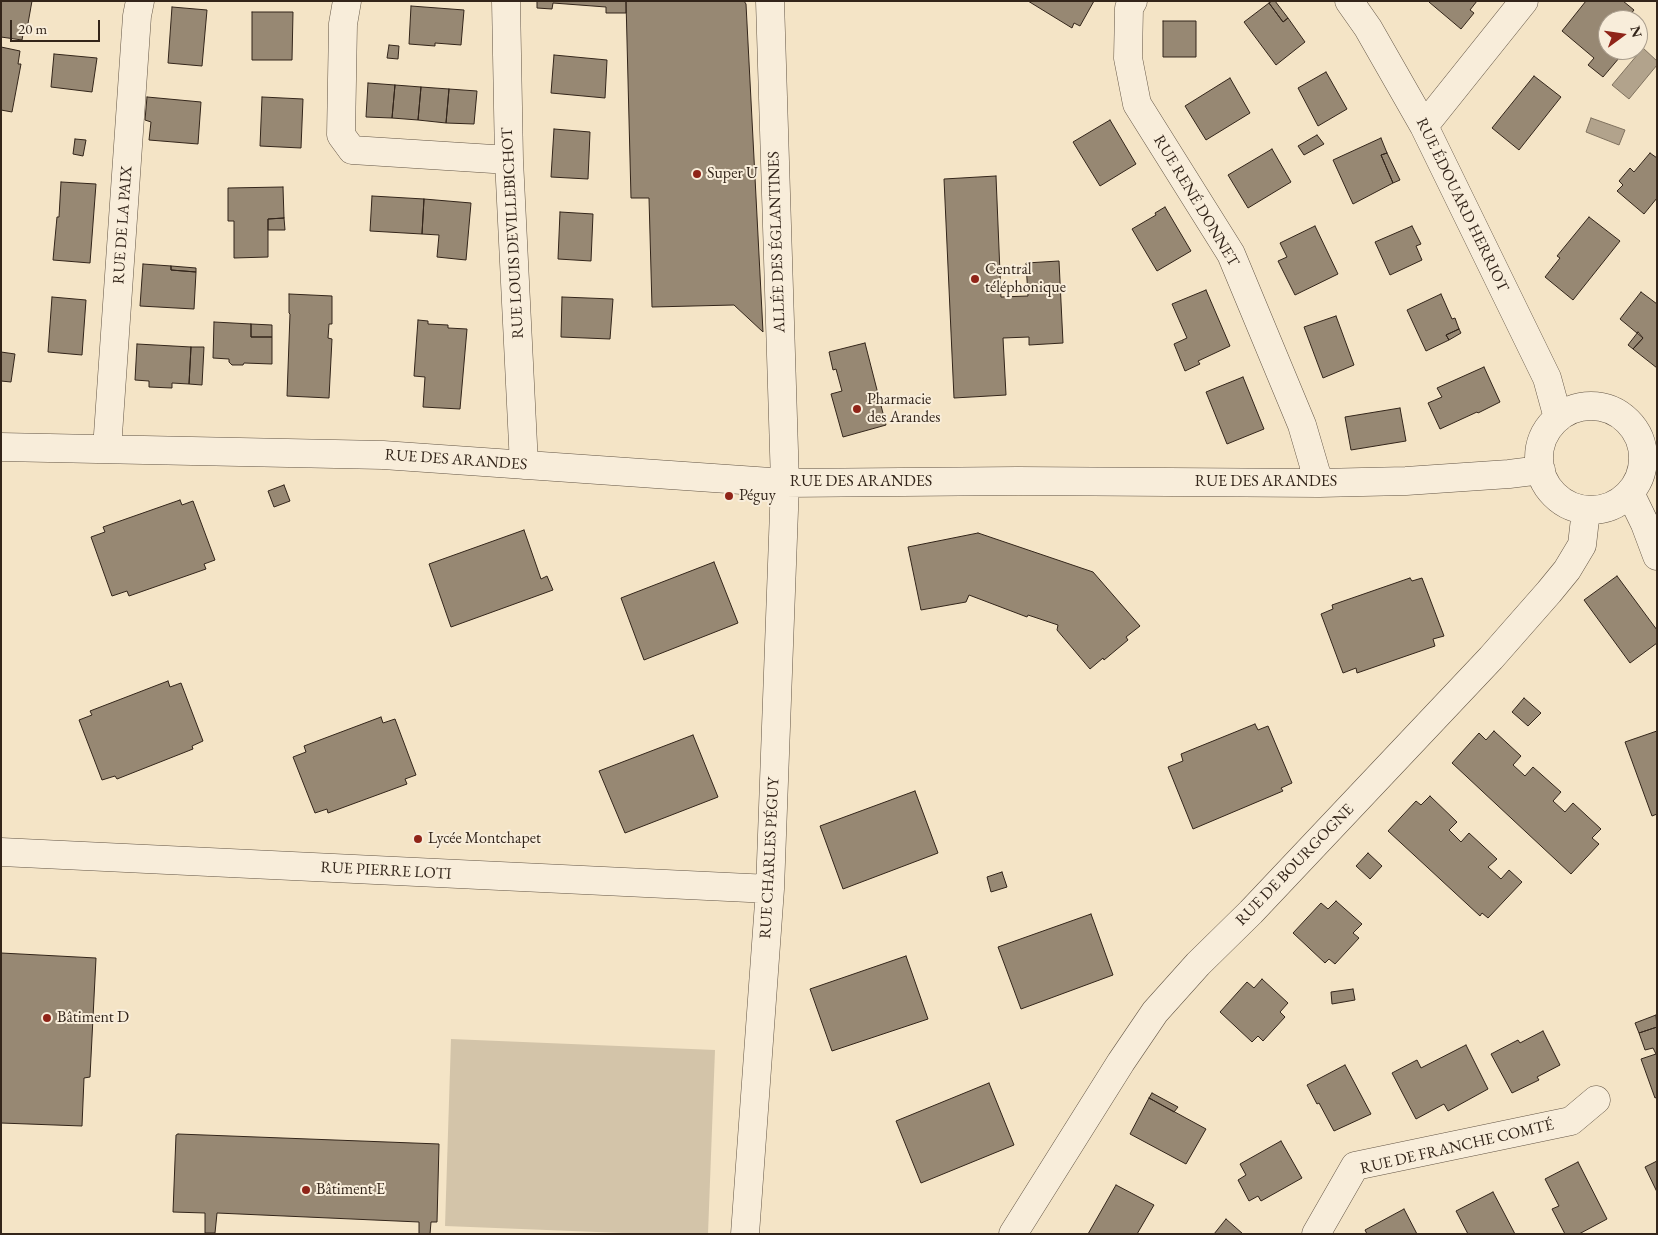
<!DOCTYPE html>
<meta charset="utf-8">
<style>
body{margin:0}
#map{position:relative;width:1658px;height:1235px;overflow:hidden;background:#f4e4c6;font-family:"EB Garamond",serif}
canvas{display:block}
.frame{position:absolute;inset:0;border:2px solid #33251a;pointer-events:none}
.north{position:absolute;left:1598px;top:10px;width:50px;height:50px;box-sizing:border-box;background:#f8edda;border:1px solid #a99d8d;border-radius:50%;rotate:76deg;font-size:14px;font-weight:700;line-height:20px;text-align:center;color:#33251a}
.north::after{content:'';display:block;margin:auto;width:18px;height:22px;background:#8f2418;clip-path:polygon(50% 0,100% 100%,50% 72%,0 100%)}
.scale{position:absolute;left:10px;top:20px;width:90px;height:22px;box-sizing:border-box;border:2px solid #33251a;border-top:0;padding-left:6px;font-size:15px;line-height:18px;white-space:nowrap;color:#33251a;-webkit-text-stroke:4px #f8edda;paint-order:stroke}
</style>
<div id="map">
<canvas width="1658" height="1235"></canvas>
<div class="frame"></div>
<div class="north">N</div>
<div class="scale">20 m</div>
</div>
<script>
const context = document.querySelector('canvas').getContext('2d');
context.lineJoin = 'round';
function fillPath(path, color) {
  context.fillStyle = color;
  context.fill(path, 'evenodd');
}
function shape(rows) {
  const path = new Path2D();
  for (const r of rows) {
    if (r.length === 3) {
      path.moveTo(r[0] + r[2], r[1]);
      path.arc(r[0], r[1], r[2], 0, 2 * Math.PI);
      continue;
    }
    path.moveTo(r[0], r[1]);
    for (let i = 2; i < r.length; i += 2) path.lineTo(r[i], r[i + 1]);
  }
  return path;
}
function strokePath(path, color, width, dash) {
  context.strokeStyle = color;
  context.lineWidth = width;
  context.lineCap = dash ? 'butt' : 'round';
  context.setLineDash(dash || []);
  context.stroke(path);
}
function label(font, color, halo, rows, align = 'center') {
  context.font = font + ' "EB Garamond",serif';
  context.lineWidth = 4;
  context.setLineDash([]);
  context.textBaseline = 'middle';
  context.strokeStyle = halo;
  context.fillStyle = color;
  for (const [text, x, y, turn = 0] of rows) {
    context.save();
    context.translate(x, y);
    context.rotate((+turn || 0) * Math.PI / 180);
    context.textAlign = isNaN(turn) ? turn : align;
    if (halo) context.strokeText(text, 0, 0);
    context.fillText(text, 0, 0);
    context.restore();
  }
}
const green = shape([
 [451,1039,715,1050,708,1234,648,1234,445,1226]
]);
const water = shape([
 [1643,48,1657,61,1657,65,1629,99,1612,85,1643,48],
 [1591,118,1625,130,1619,145,1586,132,1591,118]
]);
const building = shape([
 [1,1,32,1,27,29,24,29,22,40,1,37,1,1],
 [537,1,626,1,626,13,606,13,606,7,553,3,552,9,537,8,537,1],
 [626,1,744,1,746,4,763,332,734,305,652,307,649,198,631,198,626,1],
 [1028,1,1094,1,1080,26,1074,23,1072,28,1028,1],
 [1272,1,1275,1,1288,18,1283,22,1269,3,1272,1],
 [1430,1,1477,1,1470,10,1474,13,1461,29,1429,2,1430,1],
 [1586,1,1623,1,1634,10,1626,20,1608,20,1608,50,1625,51,1603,77,1588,65,1594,58,1562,31,1586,1],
 [1269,3,1283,22,1288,18,1305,42,1276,65,1244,22,1269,3],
 [411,6,464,10,461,45,435,43,435,46,409,44,411,6],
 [172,7,207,10,202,66,168,63,172,7],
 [252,12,293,12,292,60,252,60,252,12],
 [1163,21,1196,21,1196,57,1163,57,1163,21],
 [389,45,399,46,398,59,387,58,389,45],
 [1,47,20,51,18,64,21,64,12,112,1,110,1,47],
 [54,54,97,58,92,92,51,87,54,54],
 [554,55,607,60,605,98,551,93,554,55],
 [1326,72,1347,109,1318,126,1298,88,1326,72],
 [1534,76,1561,97,1519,150,1492,128,1534,76],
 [1230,78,1250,113,1206,140,1185,106,1230,78],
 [368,83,395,85,392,118,366,117,368,83],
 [395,85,421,87,418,120,392,118,395,85],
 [421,87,449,89,446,123,418,120,421,87],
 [449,89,477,91,474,124,446,123,449,89],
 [147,97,201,102,198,144,149,140,151,122,145,120,147,97],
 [262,97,303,99,301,148,260,146,262,97],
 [1110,120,1136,164,1100,186,1073,142,1110,120],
 [554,129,590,132,588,179,551,177,554,129],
 [1317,135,1324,144,1304,155,1298,146,1317,135],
 [1381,138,1387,153,1381,155,1393,183,1353,204,1333,160,1381,138],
 [75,139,86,140,83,156,73,154,75,139],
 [1272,149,1291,182,1248,208,1228,175,1272,149],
 [1387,153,1400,180,1393,183,1381,155,1387,153],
 [1650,153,1657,158,1657,198,1644,214,1617,191,1623,185,1619,181,1630,168,1634,172,1650,153],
 [996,176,1001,297,1028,296,1026,263,1059,261,1063,343,1029,345,1029,337,1003,338,1006,395,954,398,944,179,996,176],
 [61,182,96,184,90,263,53,260,57,217,59,217,61,182],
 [283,187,284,218,268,219,268,257,234,258,234,221,228,221,228,188,283,187],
 [372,196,424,199,422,234,370,231,372,196],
 [424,199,471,203,466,260,437,257,439,235,422,234,424,199],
 [1165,207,1191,251,1157,271,1132,229,1156,215,1155,213,1165,207],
 [560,212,593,214,591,261,558,259,560,212],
 [1589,217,1620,241,1573,300,1545,277,1560,258,1557,256,1589,217],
 [284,218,285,230,268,230,268,219,284,218],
 [1315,226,1338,274,1295,295,1278,261,1287,257,1280,243,1315,226],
 [1412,226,1421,244,1416,246,1422,260,1390,275,1375,242,1412,226],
 [143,264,171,266,171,270,196,272,194,309,140,306,143,264],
 [171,266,196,268,196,272,171,270,171,266],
 [1206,290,1230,346,1198,361,1200,364,1185,371,1174,344,1187,338,1172,304,1206,290],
 [1641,292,1657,304,1657,368,1633,349,1643,338,1620,319,1641,292],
 [289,294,332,296,332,324,329,324,328,338,332,339,329,398,287,396,290,314,289,313,289,294],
 [1441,294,1452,319,1455,318,1459,329,1446,335,1449,340,1426,351,1407,310,1441,294],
 [52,297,86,300,82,355,48,352,52,297],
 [562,297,613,299,610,339,561,337,562,297],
 [1336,316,1354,365,1323,378,1304,327,1336,316],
 [418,320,428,321,428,324,448,325,448,328,467,329,460,409,423,407,425,377,414,376,418,320],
 [214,322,251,324,251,337,272,337,272,364,244,363,243,365,232,365,229,362,229,359,213,358,214,322],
 [251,324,272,325,272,337,251,337,251,324],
 [1459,329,1461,333,1449,340,1446,335,1459,329],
 [1638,332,1643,338,1633,349,1628,345,1638,332],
 [865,343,886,425,843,437,831,394,842,391,836,369,833,370,829,352,865,343],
 [137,344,191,347,189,384,172,383,172,388,149,387,149,381,135,380,137,344],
 [191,347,204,347,202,385,189,384,191,347],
 [1,352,15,354,11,382,1,381,1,352],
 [1484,367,1500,402,1478,413,1477,412,1440,429,1428,403,1442,397,1437,388,1484,367],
 [1243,377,1264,429,1227,444,1206,392,1243,377],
 [1400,408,1406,441,1351,450,1345,417,1400,408],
 [284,485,290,501,274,507,268,491,284,485],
 [180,500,182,505,193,501,215,560,204,564,206,569,129,596,127,591,112,596,91,537,105,532,103,527,180,500],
 [524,530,541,579,547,576,553,590,451,627,429,564,524,530],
 [978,533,1093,572,1140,626,1126,637,1128,640,1104,660,1103,658,1090,669,1057,630,1058,625,1028,615,1027,617,969,595,966,602,921,610,908,547,978,533],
 [714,562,738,623,644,660,621,598,714,562],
 [1617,576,1657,630,1657,643,1630,663,1584,600,1617,576],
 [1410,578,1412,581,1422,578,1444,636,1433,639,1435,646,1357,673,1356,668,1343,673,1321,614,1333,609,1332,605,1410,578],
 [168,681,170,687,181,683,203,741,192,746,193,749,117,779,115,776,102,780,79,720,92,715,90,711,168,681],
 [1524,698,1541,713,1528,726,1512,712,1524,698],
 [381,717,383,723,395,719,416,775,405,779,407,784,328,813,327,809,315,813,293,757,306,752,304,746,381,717],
 [1255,724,1258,730,1268,726,1292,783,1281,788,1283,791,1193,829,1168,767,1183,761,1181,754,1255,724],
 [1494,731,1521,756,1513,765,1525,776,1533,767,1561,792,1553,801,1565,812,1573,803,1601,829,1592,838,1599,844,1571,874,1452,763,1479,733,1486,740,1494,731],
 [1657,731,1657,814,1652,816,1625,742,1657,731],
 [693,735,718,797,625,833,599,771,693,735],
 [915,791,938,853,843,889,820,826,915,791],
 [1430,796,1457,822,1449,830,1461,842,1469,833,1497,859,1488,867,1501,879,1509,870,1522,882,1488,918,1482,913,1480,916,1388,831,1416,801,1421,805,1430,796],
 [1368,853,1382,866,1370,879,1356,866,1368,853],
 [1002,872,1007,887,991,892,987,877,1002,872],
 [1336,901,1362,924,1353,933,1359,938,1335,964,1329,959,1325,963,1293,933,1321,903,1328,909,1336,901],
 [1091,914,1113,975,1021,1009,998,947,1091,914],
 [1,953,96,958,90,1077,84,1078,82,1126,1,1123,1,953],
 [906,956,928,1019,832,1051,810,989,906,956],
 [1262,979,1288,1003,1280,1012,1285,1017,1263,1041,1258,1036,1252,1042,1220,1012,1247,982,1254,988,1262,979],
 [1353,989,1355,1000,1332,1004,1331,992,1353,989],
 [1656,1015,1657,1027,1639,1033,1635,1023,1656,1015],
 [1657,1027,1657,1097,1655,1098,1641,1059,1656,1054,1653,1048,1645,1050,1639,1033,1657,1027],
 [1543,1031,1560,1065,1537,1077,1539,1080,1512,1093,1491,1054,1518,1040,1520,1043,1543,1031],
 [1466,1045,1488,1089,1448,1111,1444,1104,1416,1119,1392,1073,1417,1060,1421,1068,1466,1045],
 [1345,1065,1371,1114,1334,1131,1319,1103,1317,1104,1307,1085,1345,1065],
 [989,1083,1014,1145,921,1183,896,1121,989,1083],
 [1152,1093,1178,1107,1174,1112,1149,1098,1152,1093],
 [1149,1098,1206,1129,1186,1164,1130,1134,1149,1098],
 [178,1134,439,1144,437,1222,431,1222,430,1234,419,1234,419,1222,217,1213,215,1233,205,1233,205,1213,173,1212,176,1135,178,1134],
 [1281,1141,1302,1178,1261,1201,1258,1196,1249,1201,1238,1180,1246,1175,1240,1164,1281,1141],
 [1657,1161,1657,1192,1645,1167,1657,1161],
 [1578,1162,1607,1219,1579,1234,1565,1234,1552,1209,1559,1206,1545,1179,1578,1162],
 [1116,1185,1154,1205,1137,1234,1088,1234,1116,1185],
 [1493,1192,1515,1234,1468,1234,1456,1211,1493,1192],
 [1404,1209,1417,1234,1367,1234,1365,1230,1404,1209],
 [1226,1219,1243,1234,1214,1234,1226,1219]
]);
const street = shape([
 [347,1,343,24,341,135,352,150,509,160],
 [506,1,509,160,524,465],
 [1133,1,1129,8,1128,58,1137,104,1231,254,1302,425,1319,483],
 [1349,1,1368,28,1424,126,1547,378,1558,418],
 [1424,126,1524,1],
 [1591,458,52],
 [1,447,383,455,785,483,1018,481,1319,483,1406,481,1509,474,1541,470],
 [107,449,137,16,140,1],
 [1630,493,1645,524,1657,556],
 [1,852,770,889],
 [745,1234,770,889,785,483,770,1],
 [1013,1234,1121,1062,1155,1012,1198,964,1251,912,1491,658,1549,592,1567,570,1582,545,1586,510],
 [1316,1234,1355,1166,1571,1121,1596,1100]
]);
const markers = [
 [697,174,5,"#8f2418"],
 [975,279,5,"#8f2418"],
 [857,409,5,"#8f2418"],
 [729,496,5,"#8f2418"],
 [418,839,5,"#8f2418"],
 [47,1018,5,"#8f2418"],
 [306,1190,5,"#8f2418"]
];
const poiNames = [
 ["Super U",707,174],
 ["Central",985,270],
 ["téléphonique",985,288],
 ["Pharmacie",867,400],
 ["des Arandes",867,418],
 ["Péguy",739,496],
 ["Lycée Montchapet",428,839],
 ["Bâtiment D",57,1018],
 ["Bâtiment E",316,1190]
];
const streetNames = [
 ["RUE RENÉ DONNET",1196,201,59],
 ["RUE ÉDOUARD HERRIOT",1462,205,64],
 ["RUE DE LA PAIX",123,225,-86],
 ["RUE LOUIS DEVILLEBICHOT",513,233,-93],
 ["ALLÉE DES ÉGLANTINES",777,242,-92],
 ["RUE DES ARANDES",456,460,4],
 ["RUE DES ARANDES",861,482],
 ["RUE DES ARANDES",1266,482],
 ["RUE CHARLES PÉGUY",770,858,-87],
 ["RUE DE BOURGOGNE",1295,865,-46],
 ["RUE PIERRE LOTI",386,871,3],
 ["RUE DE FRANCHE COMTÉ",1457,1147,-13]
];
fillPath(green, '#d3c4a9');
fillPath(water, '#b2a38c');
strokePath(water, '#7f715e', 1);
fillPath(building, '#978873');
strokePath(building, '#33251a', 1);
strokePath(street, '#635545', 29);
strokePath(street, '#f8edda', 28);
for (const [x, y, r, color] of markers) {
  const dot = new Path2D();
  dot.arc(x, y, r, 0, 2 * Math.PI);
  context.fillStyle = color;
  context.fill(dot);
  strokePath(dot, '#f8edda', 2);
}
label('16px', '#33251a', '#f8edda', poiNames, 'left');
label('16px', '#33251a', '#f8edda', streetNames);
</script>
